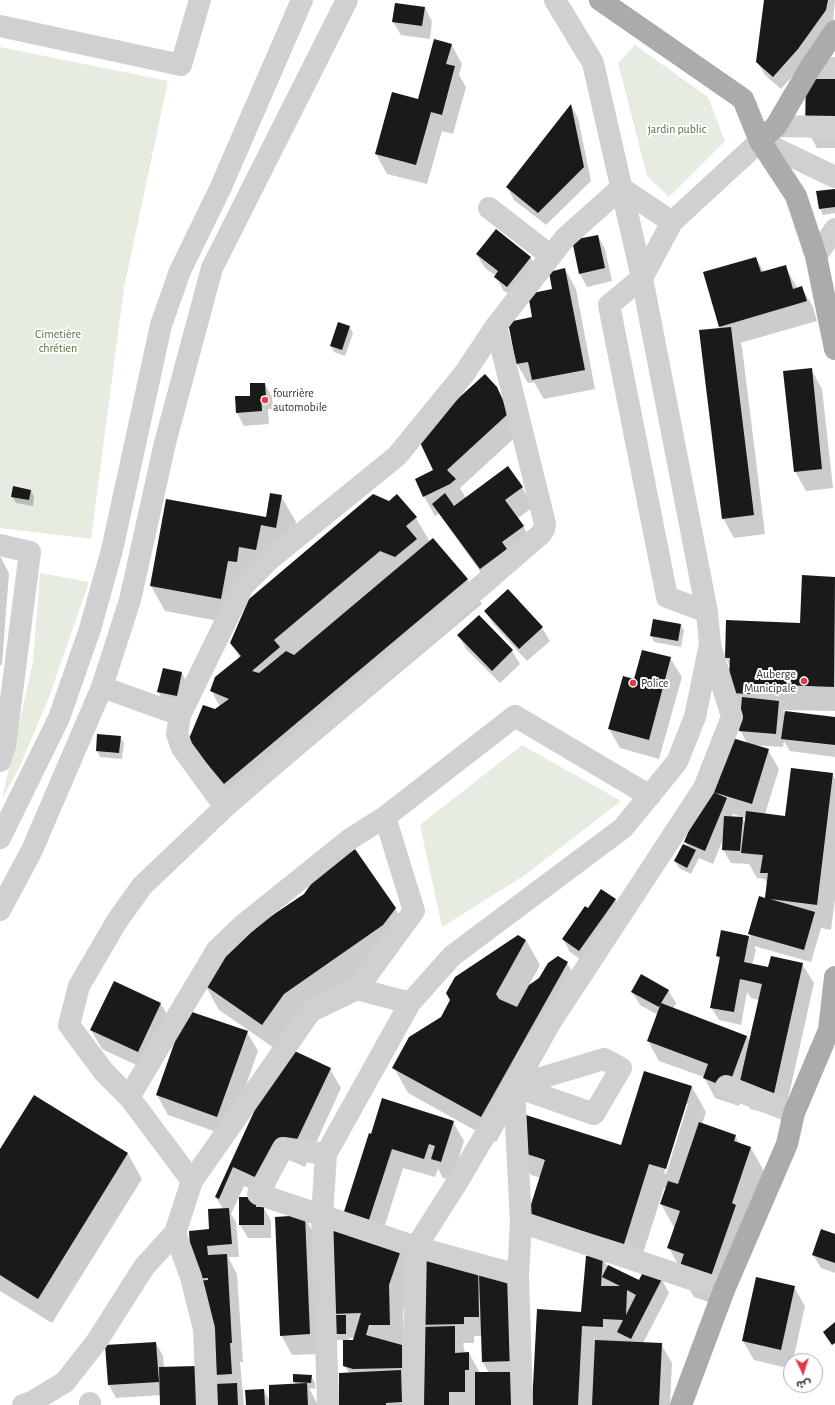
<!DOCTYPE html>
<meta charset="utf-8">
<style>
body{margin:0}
#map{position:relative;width:835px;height:1405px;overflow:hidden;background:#fff;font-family:"Alegreya Sans","Noto Sans Arabic",sans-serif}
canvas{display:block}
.north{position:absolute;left:783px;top:1353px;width:40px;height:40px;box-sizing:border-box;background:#fff;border:1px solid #adadad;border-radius:50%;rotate:176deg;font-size:11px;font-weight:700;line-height:16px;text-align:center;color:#333}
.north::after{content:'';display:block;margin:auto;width:14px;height:18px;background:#e63946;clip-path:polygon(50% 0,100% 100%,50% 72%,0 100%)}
</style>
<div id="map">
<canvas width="835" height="1405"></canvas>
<div class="north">ش</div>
</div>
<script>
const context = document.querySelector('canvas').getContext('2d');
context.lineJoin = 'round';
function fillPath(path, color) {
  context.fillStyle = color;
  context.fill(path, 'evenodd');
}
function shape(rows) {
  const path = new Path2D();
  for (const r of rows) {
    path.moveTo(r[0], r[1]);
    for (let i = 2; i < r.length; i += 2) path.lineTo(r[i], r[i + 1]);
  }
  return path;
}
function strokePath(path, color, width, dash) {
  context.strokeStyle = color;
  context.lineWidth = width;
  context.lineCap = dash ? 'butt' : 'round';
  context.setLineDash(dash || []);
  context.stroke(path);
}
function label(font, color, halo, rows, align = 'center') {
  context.font = font + ' "Alegreya Sans",sans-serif';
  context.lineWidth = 4;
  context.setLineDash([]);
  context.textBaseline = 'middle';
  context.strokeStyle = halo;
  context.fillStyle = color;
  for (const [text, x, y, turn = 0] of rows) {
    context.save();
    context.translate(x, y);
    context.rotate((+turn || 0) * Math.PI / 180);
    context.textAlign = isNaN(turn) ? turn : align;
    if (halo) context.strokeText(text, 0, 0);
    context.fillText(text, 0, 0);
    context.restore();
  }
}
const green = shape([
 [635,45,708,97,725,141,669,197,647,176,618,63],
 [0,47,168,81,124,288,91,539,0,528],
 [40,573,89,582,49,697,20,766,2,799,33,662],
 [522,745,621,801,525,875,442,927,420,825]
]);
const shadow = shape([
 [765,0,835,0,833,23,805,62,781,89,765,75,757,62],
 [396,4,425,8,432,21,430,39,401,35,393,22],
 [451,44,462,64,459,75,466,87,453,134,442,131,427,184,387,174,376,154,419,100],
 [835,79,835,148,817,148,806,128],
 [571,105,578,118,591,181,546,225,514,200,507,187],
 [835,191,835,213,823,215,820,209],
 [598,236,605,249,612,281,587,287,580,274],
 [477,255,530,257,538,270,515,299,503,290,496,276,485,268],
 [756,258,764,272,785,266,798,289,802,288,813,307,817,321,740,343,742,347,765,534,734,538,723,518,720,326],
 [565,269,576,289,595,389,544,399,534,382,528,383,517,364,533,318,553,290],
 [349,326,353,333,345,356,334,352,331,346],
 [811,369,822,389,833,488,806,491,795,471],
 [265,384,272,397,273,409,268,409,269,424,244,426,237,413],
 [496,388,520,433,460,488,466,498,522,487,533,507,518,518,535,546,513,562,517,569,492,588,439,514,435,516,424,496,435,471],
 [31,490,34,497,33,506,16,503,12,496],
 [281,496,296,522,290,552,275,550,270,575,254,571,235,624,165,611,151,586,266,518],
 [416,518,430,542,467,579,482,604,239,808,203,766,216,711,220,707,211,690,240,658,231,643],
 [0,556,9,573,2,665,0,665],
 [803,576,835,578,835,711,783,710,785,714,835,718,835,757,790,751,784,741,783,747,752,745,768,750,779,769,765,814,786,817,832,774,835,779,835,899,831,930,821,928,811,962,754,946,756,950,752,965,769,968,802,964,814,983,784,1117,750,1109,743,1096,739,1106,715,1098,704,1077,659,1061,648,1041,658,1015,640,1005,632,992,668,990,676,1003,673,1009,747,1036,750,1042,759,1000,751,998,747,992,741,1025,719,1020,711,1007,720,962,717,956,722,931,751,937,749,934,765,899,767,883,765,879,757,878,749,864,731,863,723,850,724,837,713,864,699,858,691,874,679,868,675,861,688,847,685,842,713,792,747,743,740,730,729,693,730,666,726,658,801,624],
 [733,814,746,818,746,824,742,818,732,817],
 [508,590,542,628,550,641,527,661,493,624,485,611],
 [479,616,512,651,520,664,500,683,466,649,459,636],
 [681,625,684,631,681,647,654,642,651,635],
 [670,658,682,677,659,759,620,748,609,729,635,681],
 [182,673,185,679,180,702,162,698,158,692],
 [98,735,120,737,124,743,122,759,100,757,97,751],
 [615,900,622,913,586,963,570,952,563,939,588,909],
 [395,908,409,933,277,1050,219,1010,205,985],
 [526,940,540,965,528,987,567,963,582,988,496,1142,408,1093,394,1068,441,1017],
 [161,1004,172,1023,149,1071,102,1049,91,1030],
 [247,1032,258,1051,228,1136,168,1115,157,1095],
 [284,1048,330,1069,341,1088,305,1167,287,1159,270,1198,244,1186,231,1214,236,1222,239,1257,228,1257,237,1274,243,1362,240,1362,244,1405,161,1405,161,1395,116,1398,109,1385,156,1343,163,1356,164,1368,196,1367,195,1281,210,1230,223,1209,216,1197],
 [692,1087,706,1112,702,1124,735,1136,740,1144,751,1148,765,1173,723,1307,694,1297,679,1271,680,1268,669,1248,675,1229,661,1204,667,1189,664,1188,638,1269,602,1257,608,1267,639,1282,662,1280,669,1293,643,1343,661,1344,672,1363,670,1405,533,1405,582,1313,599,1257,541,1178,531,1175,516,1150,622,1146],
 [686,1104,688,1104,666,1174,664,1173],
 [535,1155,550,1162,535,1157],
 [34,1096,128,1154,142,1179,52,1323,0,1291,0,1151],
 [453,1122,464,1141,452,1180,443,1178,438,1169,435,1177,403,1168,380,1241,401,1248,416,1273,403,1311,404,1350,412,1405,340,1405,349,1373,344,1365,344,1340,335,1340,332,1333,348,1231,370,1134],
 [372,1320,369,1328,367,1327],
 [349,1338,355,1338,354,1341,349,1341],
 [255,1198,261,1208,264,1208,271,1221,271,1238,248,1238,240,1225],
 [304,1216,315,1236,320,1354,292,1355,281,1335],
 [835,1235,835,1273,821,1268,813,1255],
 [416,1247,484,1276,523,1405,422,1405],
 [474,1336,482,1336,483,1362,489,1373,480,1373,469,1353,465,1353,463,1343,474,1343],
 [794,1287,805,1306,793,1361,791,1361,791,1369,754,1360,743,1341],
 [311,1376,315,1383,315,1389,309,1388,318,1405,247,1405,264,1390,270,1402,296,1385,294,1381]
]);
const building = shape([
 [764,0,828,0,826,10,798,49,773,77,756,62],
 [395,3,425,7,422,26,392,22],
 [434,39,452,44,446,64,455,66,442,115,431,112,416,165,375,154,392,92,418,99],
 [806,77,835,78,835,129,805,129],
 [571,104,584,167,538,213,506,187],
 [835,189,835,207,819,209,816,191],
 [496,229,531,257,507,287,494,277,498,271,476,254],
 [598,235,605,268,579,274,572,240],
 [756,257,761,272,786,265,793,289,802,286,807,301,719,327,703,272],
 [565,268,585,370,532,380,528,362,516,364,508,322,532,317,528,294,552,289,549,272],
 [338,322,350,326,342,350,330,346],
 [731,327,754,515,722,519,699,330],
 [812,368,822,469,794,472,783,371],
 [485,374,497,387,509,413,447,470,456,479,450,484,423,497,415,479,433,470,417,436],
 [250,383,265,383,266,396,261,396,262,411,236,413,235,396,250,396],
 [508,466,523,487,505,500,524,526,502,542,507,549,480,569,432,504,445,493,454,506],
 [13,486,31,490,29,500,11,497],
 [270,493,282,495,276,528,261,525,256,550,239,547,237,562,228,561,221,599,150,586,166,499,266,517],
 [373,494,389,501,397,494,417,517,406,526,417,539,395,557,380,551,274,640,280,647,252,671,259,673,286,651,294,655,433,538,468,579,224,784,188,741,203,705,215,709,229,699,210,691,215,677,241,656,230,643,249,599],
 [802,575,835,577,834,687,753,684,753,694,728,693,730,658,725,658,726,620,800,623],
 [508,589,543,627,519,649,484,611],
 [479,615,513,650,492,671,457,635],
 [653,619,681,624,678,641,650,636],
 [642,650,671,657,649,740,608,729,623,676,634,679],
 [163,668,182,672,177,696,157,692],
 [742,697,779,701,776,734,739,731],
 [785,711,835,717,835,745,781,739],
 [97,734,121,736,119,753,96,751],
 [729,737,769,749,752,804,713,792,727,798,705,851,684,842],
 [791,768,833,773,817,905,770,899,815,912,804,950,748,934,759,896,765,898,768,873,760,873,763,855,741,853,746,811,785,816],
 [724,816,743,817,740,851,722,850],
 [683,844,696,850,687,868,674,861],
 [355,849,396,908,383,925,284,994,262,1025,203,984,225,954,246,933,304,894,318,874],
 [601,889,616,899,579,951,562,939,585,906,588,908],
 [721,930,749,936,744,962,768,967,771,956,803,963,773,1098,738,1090,762,984,740,979,734,1012,710,1008,720,957,716,956],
 [518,935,526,940,496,994,499,999,517,1007,529,985,539,978,548,963,558,956,568,962,481,1117,392,1068,409,1037,441,1017,450,1000,446,993,455,977],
 [641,974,669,990,661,1003,747,1036,728,1088,703,1078,708,1064,647,1041,661,1003,659,1007,631,992],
 [114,981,161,1003,138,1052,90,1030],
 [186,1010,248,1031,217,1117,156,1095],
 [284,1046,331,1068,293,1148,259,1179,233,1167,219,1199,215,1197],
 [644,1071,692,1086,666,1169,649,1164,624,1244,528,1214,545,1160,515,1150,526,1115,621,1145],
 [34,1095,128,1153,38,1299,0,1275,0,1149],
 [382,1098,454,1121,441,1162,431,1159,435,1146,429,1144,424,1159,392,1149,366,1229,341,1221,369,1133,371,1134],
 [699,1122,736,1135,734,1141,751,1147,732,1203,736,1205,709,1282,678,1272,684,1254,667,1248,680,1211,660,1204,668,1181,678,1184],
 [239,1197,256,1197,256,1207,264,1207,264,1225,239,1225],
 [229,1208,232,1244,207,1246,208,1255,227,1254,232,1343,230,1343,232,1374,199,1376,194,1281,208,1280,208,1278,192,1279,189,1231,209,1229,208,1209],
 [305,1215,310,1334,280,1336,275,1217],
 [334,1225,402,1247,389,1285,390,1325,369,1325,366,1335,402,1345,402,1368,353,1369,343,1366,343,1340,353,1340,361,1313,331,1314,330,1236],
 [821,1229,835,1234,835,1263,812,1255],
 [415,1246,478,1263,479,1317,464,1317,464,1324,416,1325],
 [586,1256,603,1256,601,1286,620,1286,602,1277,608,1265,639,1280,644,1270,662,1279,631,1339,617,1332,623,1320,603,1319,603,1327,582,1326,578,1405,532,1405,537,1309,581,1312],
 [627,1290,636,1295,626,1315],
 [512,1274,515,1361,482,1362,479,1275],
 [756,1277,795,1286,781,1350,742,1341],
 [330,1315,346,1315,346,1334,331,1334],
 [835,1322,835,1343,832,1345,823,1332],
 [455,1326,455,1353,469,1352,469,1370,465,1370,465,1392,449,1392,449,1405,421,1405,420,1327],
 [595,1340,662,1343,659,1405,592,1405],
 [156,1342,159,1382,108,1385,105,1345],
 [196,1366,197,1405,160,1405,159,1367],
 [401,1370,402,1402,386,1403,386,1405,339,1405,339,1373],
 [475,1372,513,1372,513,1405,475,1405],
 [293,1374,312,1375,311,1383,293,1382],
 [237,1383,238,1405,216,1405,215,1384],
 [307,1383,308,1405,269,1405,269,1385],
 [264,1389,265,1405,246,1405,245,1390]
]);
const minor = shape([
 [0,26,181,65,200,0],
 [810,68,835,68],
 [776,126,835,127],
 [489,208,551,256],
 [816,256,835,229],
 [0,545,30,552,5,746,0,761],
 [707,612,667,597,609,305,642,278,672,222,760,141,835,177],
 [102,687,180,715],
 [225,807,182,748,177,734,180,715,243,586,270,559,397,456,464,374,496,326,565,238,621,188,672,222],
 [0,838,59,718,90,629,112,550,161,325,180,271,220,189,302,0],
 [0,910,32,850,102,687,130,600,165,443,212,268,347,0],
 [357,989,414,911,385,817],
 [604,1059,621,1068,594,1114,514,1086,604,1059],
 [514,1086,521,1222,518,1275,522,1405],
 [726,1086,794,1113],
 [129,1097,217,950,243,925,350,839,385,817,515,716,650,796],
 [326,1154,283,1148,258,1194,416,1247,518,1275],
 [192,1181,129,1097,104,1072,69,1025,79,986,117,921,142,886,225,807,541,534,544,529,545,524,496,326],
 [521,1222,724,1290],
 [175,1233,191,1277,204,1329,207,1405],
 [23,1405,32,1402,65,1382,97,1341,144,1267,175,1233,192,1181,311,1011,357,989,410,1003],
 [90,1405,90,1403],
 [328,1405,322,1216,326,1154,410,1003,452,956,623,828,677,762,695,717,710,644,707,612,642,278,593,63,555,0],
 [413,1405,416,1247,458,1181,514,1086,529,1055,704,788,732,717,710,645]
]);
const major = shape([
 [600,0,743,99,760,141,796,196,816,256,835,349],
 [760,141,776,126,810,68,835,31],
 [681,1405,724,1290,787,1144,794,1113,829,1030,835,977]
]);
const markers = [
 [265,400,4,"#e63946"],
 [804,681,4,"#e63946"],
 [633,683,4,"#e63946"]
];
const parkNames = [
 ["jardin public",677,129],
 ["Cimetière",58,334],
 ["chrétien",58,348]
];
const poiNames = [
 ["fourrière",273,393],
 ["automobile",273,407],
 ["Auberge",796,674,"right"],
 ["Municipale",796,688,"right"],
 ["Police",641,683]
];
fillPath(green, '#e6ecdf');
fillPath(shadow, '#0003');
fillPath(building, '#1a1a1a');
strokePath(minor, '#d0d0d0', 22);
strokePath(major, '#ababab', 22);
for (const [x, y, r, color] of markers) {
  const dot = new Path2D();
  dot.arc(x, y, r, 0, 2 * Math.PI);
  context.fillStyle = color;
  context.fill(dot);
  strokePath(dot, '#fff', 1.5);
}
label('12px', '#56703f', '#fff', parkNames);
label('12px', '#333', '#fff', poiNames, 'left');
</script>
